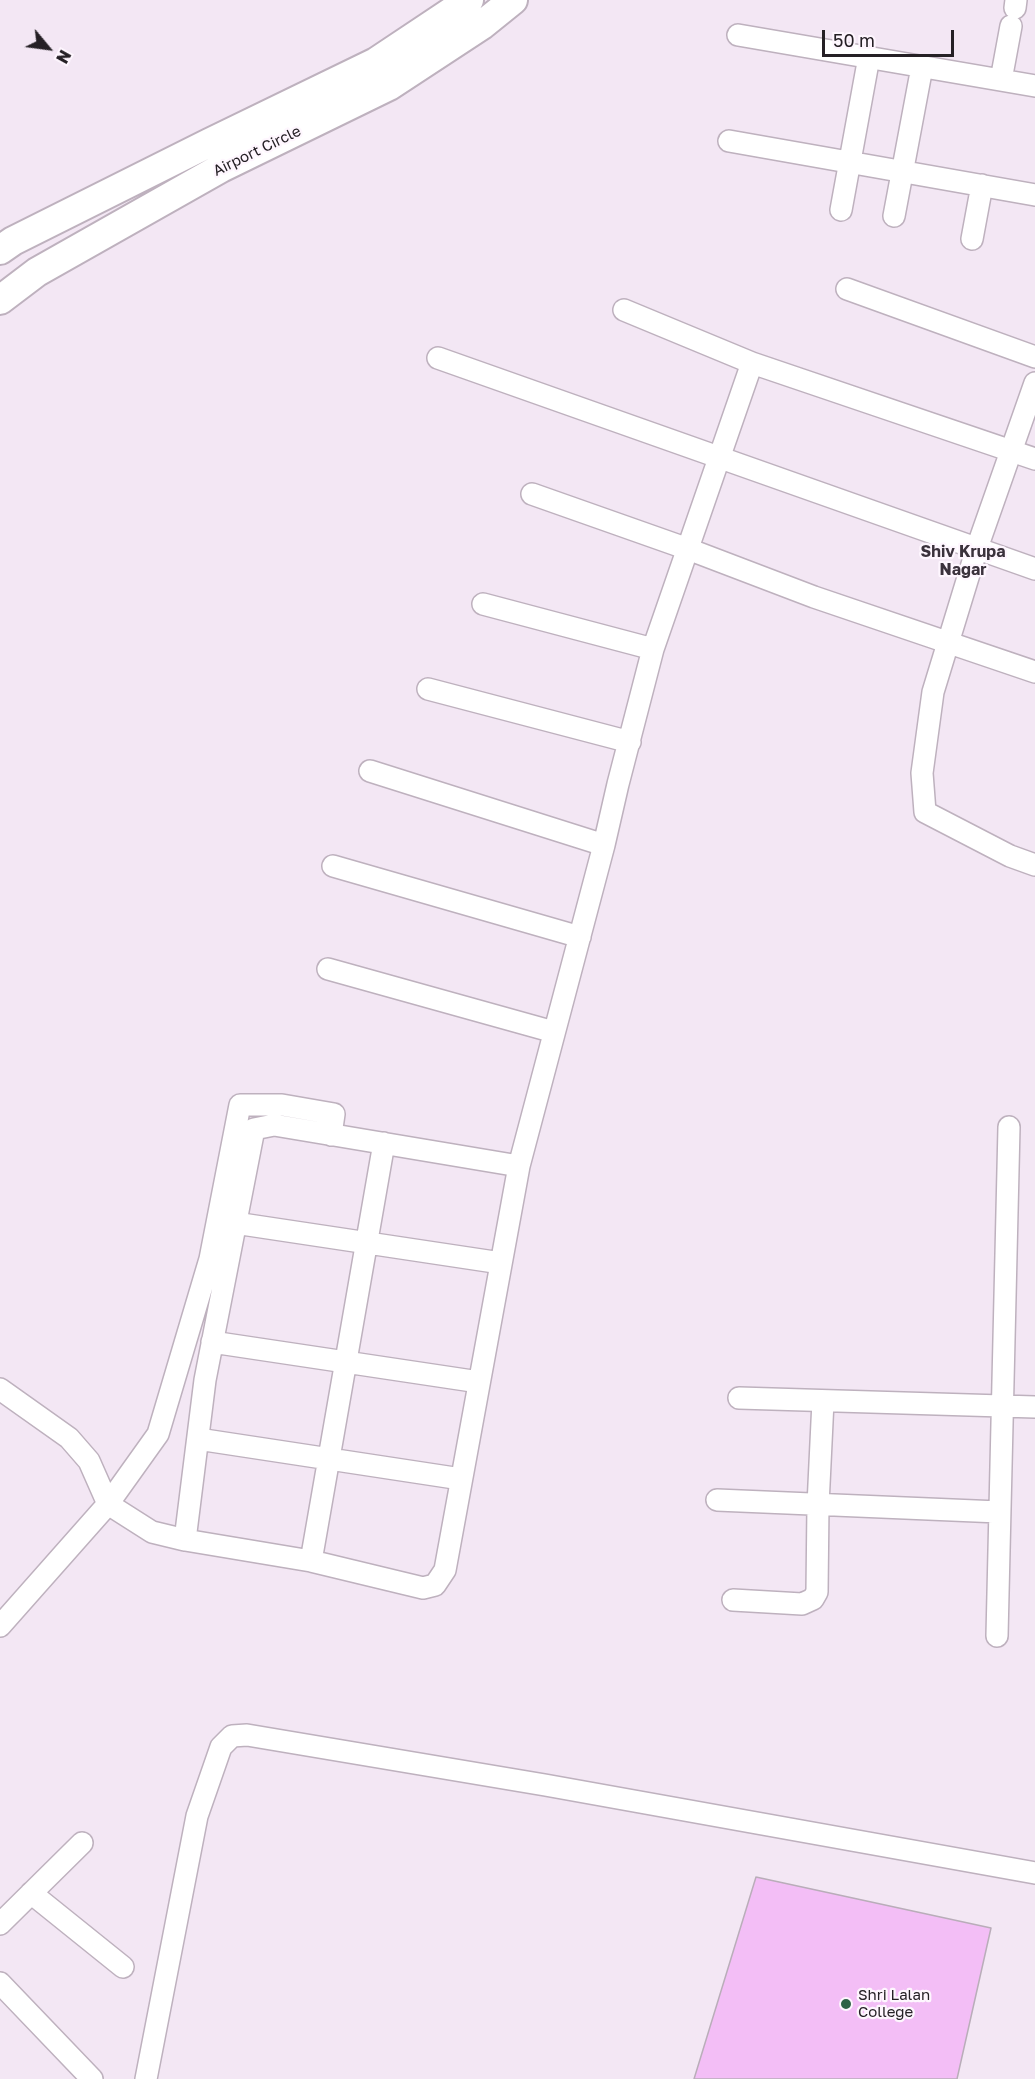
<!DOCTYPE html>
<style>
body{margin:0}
#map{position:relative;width:1035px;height:2079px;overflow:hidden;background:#f3e7f4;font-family:"Golos Text",sans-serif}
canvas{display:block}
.north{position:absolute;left:18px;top:18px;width:60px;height:60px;-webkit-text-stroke:4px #fef6fe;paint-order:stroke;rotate:119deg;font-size:16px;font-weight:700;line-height:24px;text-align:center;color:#252025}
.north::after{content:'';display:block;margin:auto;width:21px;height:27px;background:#252025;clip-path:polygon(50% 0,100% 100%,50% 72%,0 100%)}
.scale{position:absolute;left:822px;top:30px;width:132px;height:27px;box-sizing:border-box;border:3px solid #252025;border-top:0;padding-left:8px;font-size:18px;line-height:21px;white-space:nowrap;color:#252025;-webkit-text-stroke:4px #fef6fe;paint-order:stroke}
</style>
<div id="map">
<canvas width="1035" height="2079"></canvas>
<div class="north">N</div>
<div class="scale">50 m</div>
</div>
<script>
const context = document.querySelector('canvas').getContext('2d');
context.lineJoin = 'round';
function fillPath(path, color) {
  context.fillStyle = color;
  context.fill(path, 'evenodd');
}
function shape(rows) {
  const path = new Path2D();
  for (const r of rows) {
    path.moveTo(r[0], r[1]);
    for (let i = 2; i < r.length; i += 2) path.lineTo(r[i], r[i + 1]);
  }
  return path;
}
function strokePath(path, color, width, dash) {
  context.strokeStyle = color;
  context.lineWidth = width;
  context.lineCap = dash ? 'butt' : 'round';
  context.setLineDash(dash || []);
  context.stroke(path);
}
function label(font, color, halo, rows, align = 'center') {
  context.font = font + ' "Golos Text",sans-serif';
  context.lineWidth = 4.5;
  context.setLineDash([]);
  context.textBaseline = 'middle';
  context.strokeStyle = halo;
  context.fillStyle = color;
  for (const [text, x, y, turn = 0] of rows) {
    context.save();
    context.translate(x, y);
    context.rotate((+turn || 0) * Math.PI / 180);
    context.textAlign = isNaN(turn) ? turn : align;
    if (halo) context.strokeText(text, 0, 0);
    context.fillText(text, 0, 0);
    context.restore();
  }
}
const building = shape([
 [756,1877,991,1928,957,2079,694,2079,756,1877]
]);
const street = shape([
 [1015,8,1016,0],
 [738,35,1035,86],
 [1001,80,1011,26],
 [729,141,1035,195],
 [841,210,869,57],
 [894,216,922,67],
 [972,239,982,185],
 [847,289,1035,357],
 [624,310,752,363,1035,459],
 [438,358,1035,569],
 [1035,383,977,548,933,692,922,773,925,812,1010,856,1035,865],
 [532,494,688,549,814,597,1035,672],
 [483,604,653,649],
 [428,689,630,742],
 [370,771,604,845],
 [333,866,580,937],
 [328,969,554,1032],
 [235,1223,501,1263],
 [212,1342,479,1382],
 [0,1389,69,1438,89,1461,108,1504,152,1532,185,1540,311,1561,423,1588,435,1585,445,1570,519,1166,604,845,618,784,653,649,752,363],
 [739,1398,1035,1407],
 [198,1439,461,1479],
 [717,1500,999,1512],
 [185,1540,205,1380,254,1129,274,1125,519,1166],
 [311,1561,384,1143],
 [733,1600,802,1604,813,1599,817,1592,818,1505,823,1401],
 [0,1626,108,1504,158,1434,210,1259,240,1105,282,1105,334,1114,331,1135],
 [997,1636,1009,1127],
 [31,1893,123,1967],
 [0,1924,82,1843],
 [0,1983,92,2079],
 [146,2079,197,1816,221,1747,232,1736,247,1735,545,1785,1035,1873]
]);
const secondary = shape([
 [0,250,13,241,209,143,376,62,469,0],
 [0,300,37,272,221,168,389,86,482,25,513,0]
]);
const markers = [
 [846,2004,6,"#2e6246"]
];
const streetNames = [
 ["Airport Circle",257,151,-26]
];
const poiNames = [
 ["Shri Lalan",858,1995],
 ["College",858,2012]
];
const neighbourhoodNames = [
 ["Shiv Krupa",963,552],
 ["Nagar",963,570]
];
fillPath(building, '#f3bef6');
strokePath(building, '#b9adb9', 1.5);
strokePath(street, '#beb1be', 24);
strokePath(secondary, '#beb1be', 32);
strokePath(street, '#fff', 21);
strokePath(secondary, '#fff', 28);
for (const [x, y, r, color] of markers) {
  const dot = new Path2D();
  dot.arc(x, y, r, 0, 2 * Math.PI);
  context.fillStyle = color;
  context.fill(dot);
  strokePath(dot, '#fef6fe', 2);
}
label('15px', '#252025', '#fef6fe', streetNames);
label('15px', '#252025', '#fef6fe', poiNames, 'left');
label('bold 16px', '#3b323c', '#fef6fe', neighbourhoodNames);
</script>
